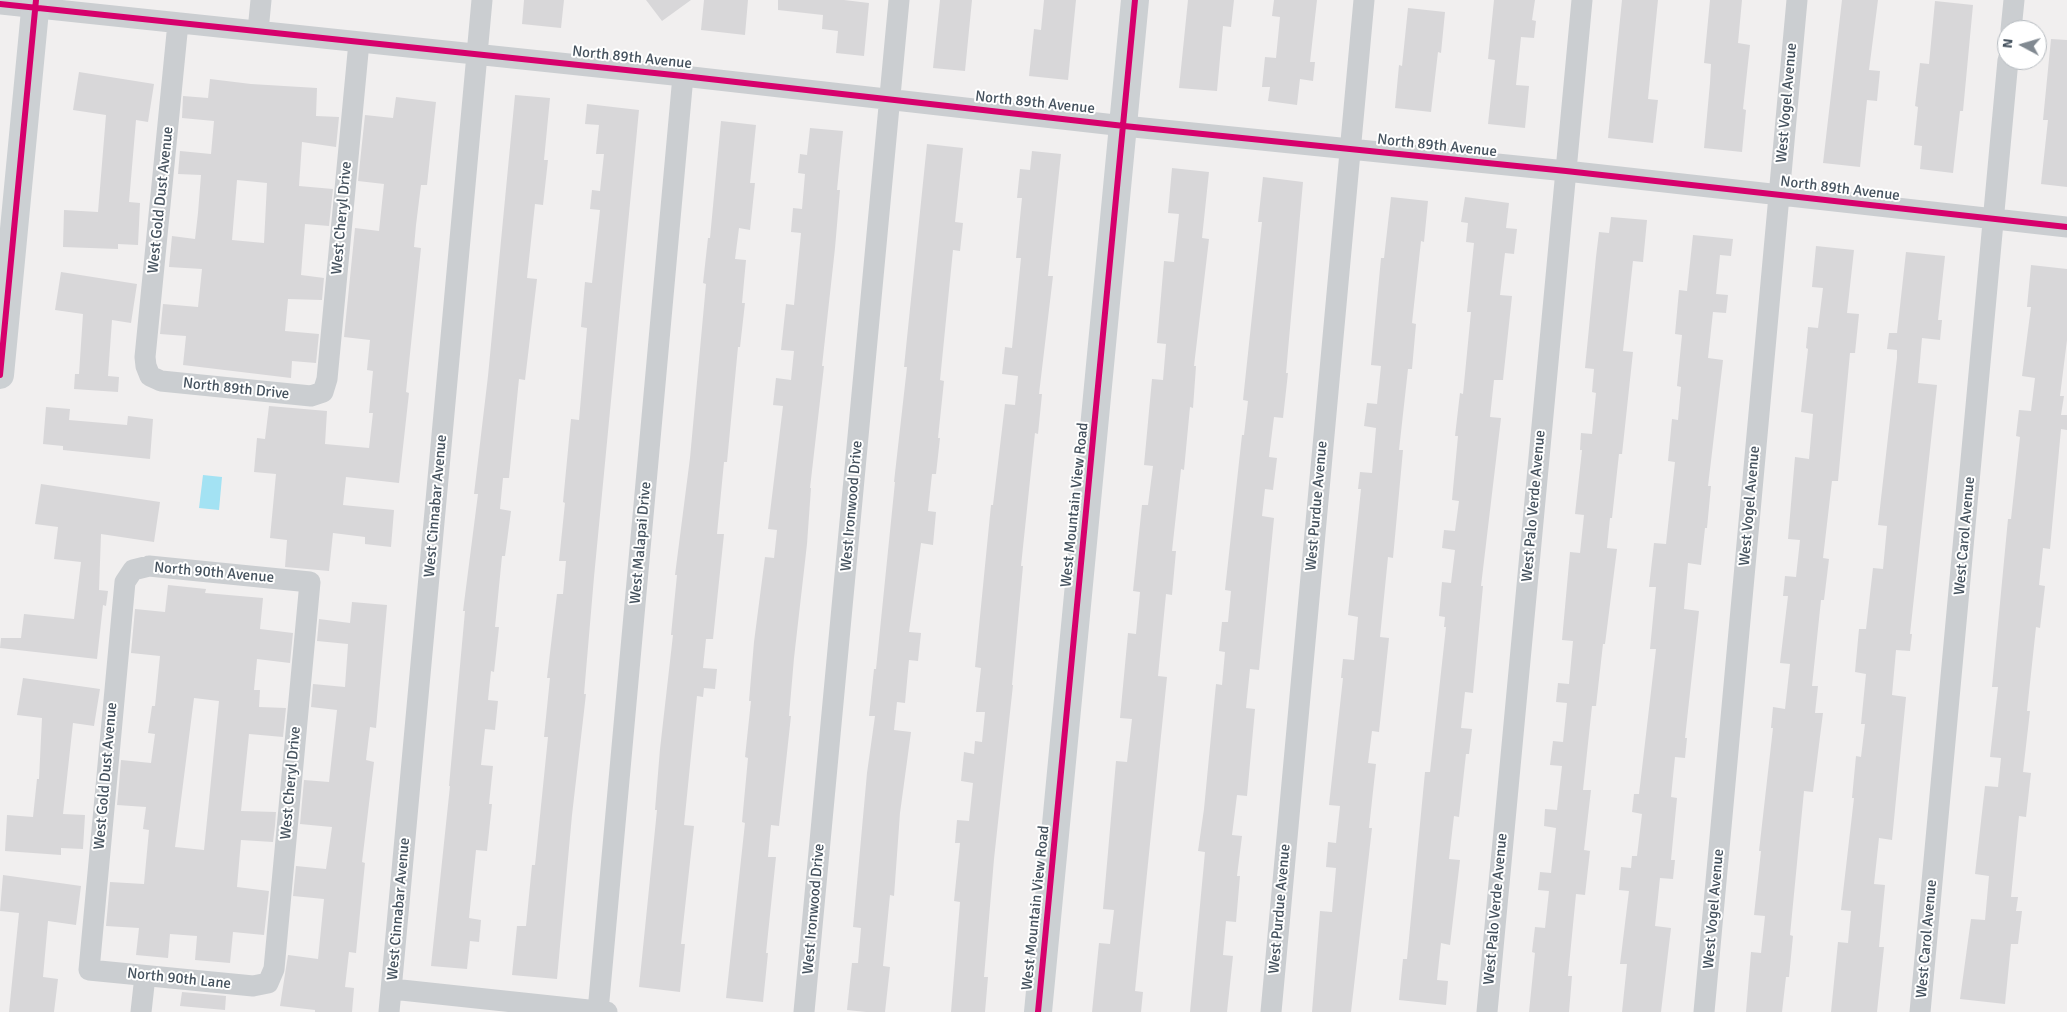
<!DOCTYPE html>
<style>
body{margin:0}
#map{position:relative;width:2067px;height:1012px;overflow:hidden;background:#f1efef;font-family:Signika,sans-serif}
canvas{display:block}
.north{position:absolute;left:1997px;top:20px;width:50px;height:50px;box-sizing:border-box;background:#fff;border:1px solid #b5babf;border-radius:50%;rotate:276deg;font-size:14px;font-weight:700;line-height:20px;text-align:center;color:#45525e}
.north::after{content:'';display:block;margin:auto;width:18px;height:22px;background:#818991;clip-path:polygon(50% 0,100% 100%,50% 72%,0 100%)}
</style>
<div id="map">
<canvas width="2067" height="1012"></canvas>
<div class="north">N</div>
</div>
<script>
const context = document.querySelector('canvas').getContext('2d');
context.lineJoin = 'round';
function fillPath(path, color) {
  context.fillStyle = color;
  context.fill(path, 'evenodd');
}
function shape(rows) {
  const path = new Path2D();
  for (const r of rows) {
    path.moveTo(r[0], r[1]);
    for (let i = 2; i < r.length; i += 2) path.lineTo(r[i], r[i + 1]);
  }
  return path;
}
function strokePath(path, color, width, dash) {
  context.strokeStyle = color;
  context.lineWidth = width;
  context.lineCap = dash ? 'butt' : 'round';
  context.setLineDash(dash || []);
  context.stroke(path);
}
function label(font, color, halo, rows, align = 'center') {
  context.font = font + ' Signika,sans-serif';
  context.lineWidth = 4;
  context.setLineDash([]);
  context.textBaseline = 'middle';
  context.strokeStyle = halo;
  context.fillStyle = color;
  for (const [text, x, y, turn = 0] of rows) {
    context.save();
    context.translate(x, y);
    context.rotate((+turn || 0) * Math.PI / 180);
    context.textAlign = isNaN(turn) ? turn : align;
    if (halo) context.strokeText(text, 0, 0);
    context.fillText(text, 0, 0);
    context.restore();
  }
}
const water = shape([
 [203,475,222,477,219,510,199,508]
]);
const building = shape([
 [524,0,564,0,561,28,522,24],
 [646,0,691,0,662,21],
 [704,0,748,0,745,35,701,30],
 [778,0,844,0,869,3,864,56,836,53,838,31,822,29,823,15,778,10],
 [940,0,972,0,965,71,933,68],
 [1044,0,1076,0,1068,80,1029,76,1034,29,1041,30],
 [1188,0,1234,0,1231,27,1223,26,1217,91,1179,88],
 [1274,0,1317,0,1310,62,1315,62,1313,81,1300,79,1297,105,1268,101,1270,87,1262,87,1265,57,1276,58,1280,17,1272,16],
 [1494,0,1535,0,1532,20,1536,21,1534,38,1521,37,1516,85,1529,86,1525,128,1488,124,1495,60,1488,59],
 [1622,0,1658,0,1648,99,1658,100,1653,143,1608,138],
 [1710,0,1742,0,1738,43,1750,45,1743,109,1746,110,1742,152,1704,148,1710,83,1711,64,1704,63],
 [1842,0,1878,0,1869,70,1880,71,1877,101,1867,100,1860,167,1823,163],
 [1935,1,1973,5,1963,111,1960,111,1953,173,1920,169,1922,146,1914,145,1918,107,1915,106,1920,63,1929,64],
 [1408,8,1445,12,1441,53,1438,52,1431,112,1395,108,1399,65,1402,66],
 [2051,39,2067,40,2067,187,2041,184,2048,120,2043,120],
 [79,72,154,84,148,122,136,120,129,202,140,203,138,245,118,244,118,249,63,247,64,210,98,212,106,115,73,110],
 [210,79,251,84,317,88,316,116,339,117,336,147,302,142,299,186,333,189,329,226,305,224,301,275,324,278,322,300,288,299,285,331,319,334,316,363,292,361,291,378,183,365,186,336,160,334,163,304,198,307,202,269,169,267,172,236,195,239,198,213,201,175,178,174,180,151,211,154,214,121,182,118,183,96,208,98],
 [237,180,267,183,264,243,232,240],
 [515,95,550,98,544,160,548,160,543,205,535,204,527,278,537,279,525,380,519,379,509,478,503,478,500,509,511,511,505,556,502,556,495,627,499,627,494,672,491,671,488,700,498,701,495,730,485,729,481,765,493,766,489,804,492,804,487,851,476,850,469,918,481,920,479,942,470,941,467,969,431,966,450,786,449,786,465,611,463,611,478,494,474,494,488,376],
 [396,97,436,102,427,185,421,185,416,225,414,247,421,248,406,392,409,393,399,483,346,477,343,505,394,510,391,547,365,544,365,537,333,533,329,571,285,567,287,540,270,538,276,474,254,472,257,438,265,439,269,406,327,411,325,444,369,448,373,413,369,413,373,371,367,370,370,340,344,337,355,228,379,231,384,184,358,181,365,115,393,118],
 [587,104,639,110,594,577,584,694,586,694,572,815,557,979,512,975,517,926,526,926,532,865,535,865,548,737,544,737,550,678,547,678,557,594,563,594,566,561,559,561,565,503,563,502,571,419,579,420,587,328,581,327,585,282,592,283,600,210,590,209,592,190,600,191,604,154,596,154,599,125,585,124],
 [721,121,756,125,750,183,755,183,750,230,739,228,735,259,746,260,742,303,745,303,740,347,738,347,727,462,724,462,717,534,724,534,713,639,706,639,703,668,717,669,715,689,704,688,703,697,697,696,684,825,694,826,681,944,685,944,680,992,639,987,657,810,655,810,660,749,673,635,671,635,677,575,675,575,690,458,706,284,703,283,708,238,710,238],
 [810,128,843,131,837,190,840,190,835,248,822,366,824,366,810,488,811,488,807,544,794,658,789,716,791,716,779,826,771,825,768,857,776,857,766,953,768,953,763,1002,726,998,745,823,742,822,748,758,745,757,751,701,749,701,754,642,765,557,774,558,777,530,768,529,783,406,773,405,776,378,791,380,794,351,781,350,786,304,794,305,801,233,791,232,793,208,802,209,805,174,798,173,800,154,807,155],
 [927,144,963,148,955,222,963,223,960,251,953,250,940,380,944,381,938,438,940,438,936,474,932,474,928,511,936,512,933,545,921,543,909,632,921,633,918,661,909,660,905,703,897,702,894,730,911,732,900,813,894,896,890,895,883,966,890,967,885,1012,866,1012,847,1010,852,963,858,963,861,928,853,927,867,773,875,716,869,716,874,669,876,669,895,482,894,482,907,367,904,367],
 [1032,151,1061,154,1048,276,1053,276,1039,394,1042,394,1038,434,1035,433,1021,566,1023,566,1012,685,1013,685,994,859,984,977,988,977,985,1012,951,1012,960,902,954,901,960,843,955,843,957,820,969,821,973,783,961,781,964,752,974,754,975,741,982,742,985,712,976,712,981,668,975,667,991,505,993,505,1005,404,1015,405,1018,376,1002,374,1005,347,1012,348,1021,258,1016,258,1022,198,1017,198,1020,169,1030,170],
 [1172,168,1209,172,1202,238,1209,239,1194,366,1196,366,1193,408,1190,407,1184,470,1181,469,1172,551,1176,551,1172,595,1166,594,1158,676,1167,677,1135,991,1143,992,1141,1012,1092,1012,1099,943,1110,944,1114,910,1103,909,1116,761,1127,762,1132,719,1120,718,1128,633,1136,634,1140,592,1133,591,1142,505,1148,505,1153,466,1144,465,1152,379,1163,380,1166,344,1157,343,1164,261,1174,262,1179,214,1168,213],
 [1263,177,1303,182,1286,373,1288,373,1283,418,1274,417,1269,457,1277,458,1273,490,1265,489,1262,516,1274,518,1259,670,1250,669,1246,708,1255,709,1247,796,1237,795,1232,835,1242,836,1237,876,1240,876,1236,922,1226,921,1223,955,1233,956,1227,1012,1190,1012,1205,852,1198,851,1204,809,1216,684,1222,685,1225,652,1219,651,1222,622,1228,622,1231,591,1225,590,1242,435,1244,435,1248,401,1243,400,1262,222,1258,222],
 [1391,197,1428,201,1424,242,1421,241,1412,323,1416,324,1412,369,1408,369,1399,450,1403,450,1393,558,1388,557,1380,637,1389,638,1379,732,1372,731,1368,763,1376,764,1369,828,1372,828,1351,1012,1312,1012,1320,911,1332,912,1336,868,1326,867,1328,842,1336,843,1340,806,1329,805,1343,678,1341,678,1343,659,1354,660,1358,617,1348,615,1361,489,1358,489,1360,472,1372,473,1376,428,1364,426,1367,403,1377,404,1381,366,1371,365,1381,258,1384,258],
 [1465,197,1509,203,1506,228,1517,229,1514,254,1505,253,1500,295,1512,296,1503,380,1494,380,1490,417,1501,418,1481,586,1483,586,1473,693,1465,692,1461,728,1472,729,1469,754,1466,754,1459,817,1454,816,1449,859,1460,860,1450,945,1441,943,1437,980,1448,981,1446,1005,1399,1000,1403,959,1407,959,1425,772,1430,772,1446,627,1444,627,1445,617,1439,616,1442,582,1451,583,1455,550,1442,548,1444,530,1455,531,1459,501,1452,500,1458,436,1455,436,1460,393,1463,394,1471,312,1467,312,1474,243,1466,242,1468,223,1461,222],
 [1611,217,1647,220,1643,262,1633,261,1623,351,1633,352,1622,454,1619,454,1612,518,1610,518,1607,548,1617,549,1605,644,1603,644,1596,706,1592,706,1583,790,1591,790,1584,850,1590,851,1585,895,1576,894,1568,976,1572,976,1569,1012,1529,1012,1535,953,1532,952,1535,927,1545,928,1549,891,1538,890,1540,872,1551,873,1556,828,1544,826,1545,809,1557,810,1562,766,1550,765,1553,741,1563,742,1567,703,1556,702,1558,683,1569,684,1573,641,1562,640,1570,552,1580,553,1584,515,1575,514,1582,450,1580,450,1581,433,1592,434,1596,393,1592,392,1594,369,1585,368,1596,257,1599,232,1609,233],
 [1693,235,1733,239,1731,256,1720,255,1716,294,1728,295,1726,313,1713,312,1708,358,1723,360,1708,486,1711,486,1707,528,1705,528,1701,565,1688,563,1684,609,1699,611,1685,738,1687,738,1685,758,1675,757,1671,797,1677,798,1671,860,1675,860,1673,879,1660,878,1655,926,1671,928,1661,1012,1622,1012,1627,964,1620,964,1629,891,1619,890,1621,867,1631,868,1632,856,1637,856,1642,814,1632,812,1634,794,1639,794,1656,649,1650,649,1656,587,1649,587,1654,543,1666,544,1675,462,1668,461,1672,419,1678,420,1681,387,1677,386,1682,335,1675,334,1679,290,1687,291],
 [1816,246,1854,250,1847,313,1859,314,1855,353,1850,353,1838,481,1832,481,1823,558,1829,559,1824,600,1821,600,1812,686,1818,686,1815,713,1823,713,1813,792,1804,791,1790,935,1793,936,1789,977,1786,977,1782,1012,1746,1012,1751,952,1761,953,1765,916,1754,915,1761,851,1759,851,1773,728,1771,728,1773,707,1785,709,1790,664,1780,663,1788,596,1783,596,1785,576,1796,577,1800,540,1788,539,1795,457,1809,459,1813,414,1801,412,1808,349,1806,348,1808,327,1818,328,1823,288,1812,287],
 [1906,252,1945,256,1938,320,1942,320,1940,340,1922,338,1918,383,1937,385,1910,634,1912,634,1910,651,1896,650,1892,695,1906,697,1892,840,1879,838,1874,884,1885,885,1879,947,1884,947,1877,1012,1831,1012,1838,942,1848,943,1851,911,1841,910,1854,798,1852,798,1856,756,1861,757,1865,724,1861,724,1866,674,1855,672,1859,629,1866,629,1873,568,1883,569,1887,526,1878,525,1897,358,1897,350,1887,349,1889,333,1897,333],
 [2031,265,2067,269,2067,340,2060,396,2064,396,2061,415,2067,415,2067,430,2061,429,2050,549,2043,548,2039,585,2045,586,2040,628,2036,627,2027,711,2030,711,2023,772,2031,773,2026,817,2019,816,2011,897,2018,897,2016,911,2022,911,2018,944,2011,944,2005,1004,1960,999,1971,919,1985,920,1989,876,1975,874,1985,786,1998,787,2001,758,1990,757,1998,687,1992,687,2008,519,2011,519,2020,437,2016,436,2019,410,2031,411,2035,378,2022,376,2031,307,2027,307],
 [61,272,137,284,131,323,112,320,108,376,119,377,118,392,74,389,75,374,79,374,83,314,55,310],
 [46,407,70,409,69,420,127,425,128,416,153,419,150,459,63,450,63,446,43,444],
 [41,484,160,502,154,542,101,534,99,590,108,591,106,606,103,605,97,659,0,648,1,638,21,638,24,614,74,619,81,562,54,559,58,527,35,524],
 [168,585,206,589,205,593,263,598,260,629,293,633,290,663,257,659,254,690,260,690,259,707,286,708,283,737,249,734,241,811,276,812,275,826,273,842,241,840,237,887,269,891,264,935,233,932,230,963,195,960,197,936,170,934,168,958,136,955,139,928,106,926,110,882,144,884,149,830,143,829,146,807,117,805,119,784,121,760,151,763,155,734,148,733,152,706,155,706,160,656,131,653,135,609,165,612],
 [194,698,219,701,204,850,175,847],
 [352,602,387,605,376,728,370,727,366,760,374,762,362,862,365,863,356,953,349,952,345,987,354,988,352,1012,315,1012,315,1010,280,1006,288,955,318,959,324,899,293,896,296,866,326,869,332,827,300,824,304,780,329,782,337,710,311,707,313,684,345,687,348,644,317,641,319,619,350,623],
 [23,678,100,689,94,726,73,723,63,814,85,815,83,849,61,848,61,855,5,851,7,815,33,817,37,779,39,779,42,718,17,715],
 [3,875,81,886,76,925,48,921,43,977,58,979,54,1012,9,1012,19,913,0,911],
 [182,992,226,996,225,1010,180,1006]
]);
const street = shape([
 [0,4,683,76,1124,126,1566,171,2067,227],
 [178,23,145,357,146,366,150,376,161,381,311,396,323,392,327,379,359,42],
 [2011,30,2014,0],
 [258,31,261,0],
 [149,566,310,582,274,969,268,983,253,986,89,970,125,582,133,570,149,566],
 [392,989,607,1012],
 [598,1011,683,76],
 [141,1012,145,976],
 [389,1012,482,0],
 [804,1012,899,0],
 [1271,1012,1364,0],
 [1487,1012,1582,0],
 [1704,1012,1797,0],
 [1920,1012,2008,60]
]);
const secondary = shape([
 [0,375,36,0],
 [1038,1012,1135,0]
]);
const cycleway = shape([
 [0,4,683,76,1124,126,1566,171,2067,227],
 [0,375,36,0],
 [1038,1012,1135,0]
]);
const streetNames = [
 ["North 89th Avenue",632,58,6],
 ["North 89th Avenue",1035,103,6],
 ["West Vogel Avenue",1787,103,-85],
 ["North 89th Avenue",1437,146,6],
 ["North 89th Avenue",1840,189,7],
 ["West Gold Dust Avenue",161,200,-84],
 ["West Cheryl Drive",342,218,-85],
 ["North 89th Drive",236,389,6],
 ["West Mountain View Road",1075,505,-84],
 ["West Cinnabar Avenue",436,506,-85],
 ["West Ironwood Drive",852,506,-85],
 ["West Purdue Avenue",1317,506,-85],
 ["West Palo Verde Avenue",1534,506,-85],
 ["West Vogel Avenue",1750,506,-85],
 ["West Carol Avenue",1965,536,-85],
 ["West Malapai Drive",641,543,-85],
 ["North 90th Avenue",214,573,5],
 ["West Gold Dust Avenue",106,776,-85],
 ["West Cheryl Drive",291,783,-85],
 ["West Mountain View Road",1036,908,-84],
 ["West Cinnabar Avenue",399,909,-85],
 ["West Ironwood Drive",814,909,-85],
 ["West Purdue Avenue",1280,909,-85],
 ["West Palo Verde Avenue",1496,909,-85],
 ["West Vogel Avenue",1714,909,-85],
 ["West Carol Avenue",1927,939,-85],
 ["North 90th Lane",179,979,6]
];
fillPath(water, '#a3e2f3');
fillPath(building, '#d8d7d9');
strokePath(street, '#cbced1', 21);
strokePath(secondary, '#ccd0d3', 28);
strokePath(cycleway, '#d6006c', 6);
label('15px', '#45525e', '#fff', streetNames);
</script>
